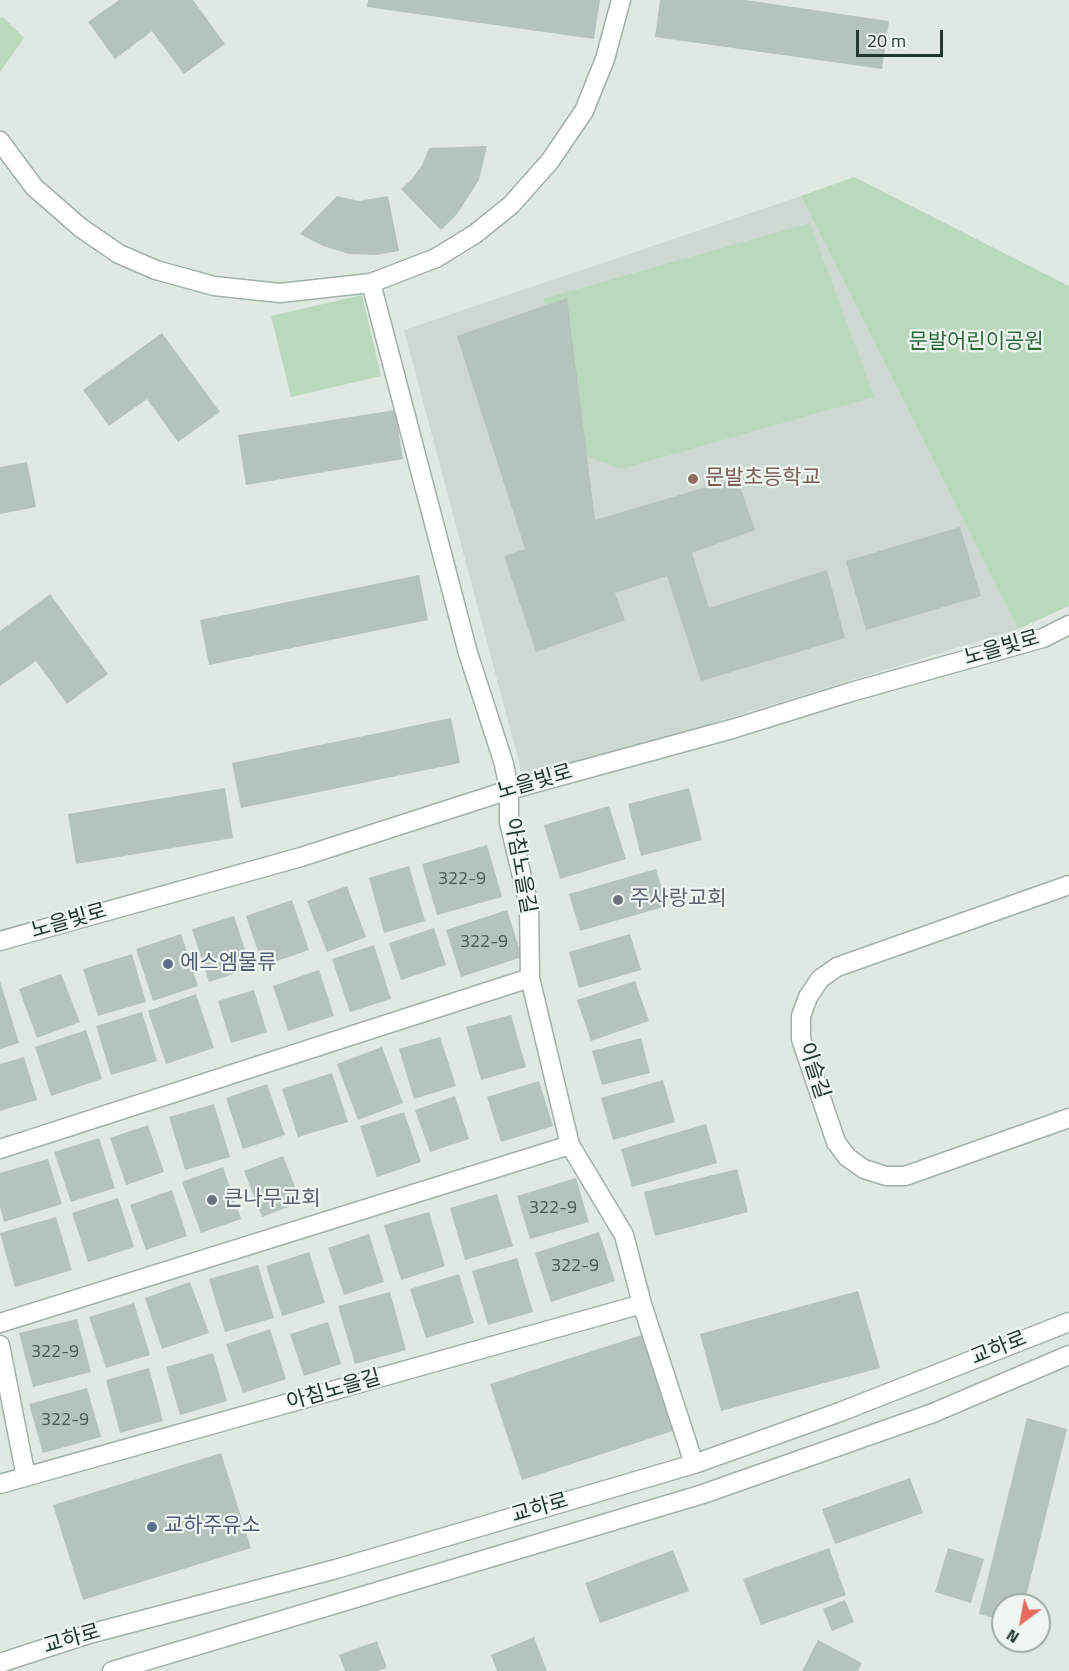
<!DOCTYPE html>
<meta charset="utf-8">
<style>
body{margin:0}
#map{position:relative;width:1069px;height:1671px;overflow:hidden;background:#dfe9e2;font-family:"Titillium Web",sans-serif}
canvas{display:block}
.north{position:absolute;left:991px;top:1593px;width:60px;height:60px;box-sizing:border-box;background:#eff6f1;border:2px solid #9daaa3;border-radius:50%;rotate:212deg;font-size:16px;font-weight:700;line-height:24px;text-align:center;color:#21372d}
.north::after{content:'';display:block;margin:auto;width:21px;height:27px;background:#e66a5f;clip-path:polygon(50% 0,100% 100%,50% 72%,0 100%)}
.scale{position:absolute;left:856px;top:30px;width:87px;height:27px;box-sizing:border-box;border:3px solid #21372d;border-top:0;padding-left:8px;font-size:18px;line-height:21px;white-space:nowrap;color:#21372d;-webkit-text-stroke:4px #eff6f1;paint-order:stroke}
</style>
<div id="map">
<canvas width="1069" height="1671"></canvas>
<div class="north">N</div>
<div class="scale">20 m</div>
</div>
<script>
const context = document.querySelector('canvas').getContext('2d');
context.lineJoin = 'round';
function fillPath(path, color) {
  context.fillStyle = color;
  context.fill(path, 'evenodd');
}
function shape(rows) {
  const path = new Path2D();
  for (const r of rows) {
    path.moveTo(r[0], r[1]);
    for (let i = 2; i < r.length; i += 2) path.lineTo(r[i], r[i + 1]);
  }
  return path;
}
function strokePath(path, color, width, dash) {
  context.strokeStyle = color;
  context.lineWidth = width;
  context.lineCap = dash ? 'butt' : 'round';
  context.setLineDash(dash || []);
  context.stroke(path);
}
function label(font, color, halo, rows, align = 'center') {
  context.font = font + ' "Titillium Web","Noto Sans KR",sans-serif';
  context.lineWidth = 4.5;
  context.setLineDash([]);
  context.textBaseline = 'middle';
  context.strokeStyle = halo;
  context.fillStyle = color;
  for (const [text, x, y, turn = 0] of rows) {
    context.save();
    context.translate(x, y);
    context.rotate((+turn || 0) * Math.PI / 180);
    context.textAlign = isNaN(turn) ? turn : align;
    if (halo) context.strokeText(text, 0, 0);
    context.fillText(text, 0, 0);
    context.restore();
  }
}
const built = shape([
 [801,196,1018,629,524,781,404,330]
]);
const green = shape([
 [3,17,24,38,0,72,0,18],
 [854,177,1069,286,1069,606,1018,629,801,196],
 [810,223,874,397,621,469,587,456,543,299],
 [362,295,381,376,291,397,271,316]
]);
const building = shape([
 [119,0,193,0,225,44,184,74,152,31,115,59,88,22],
 [368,0,600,0,594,39,367,7],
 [660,0,745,0,889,21,882,69,655,37],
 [487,146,479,180,457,214,441,230,401,189,412,179,422,165,429,148],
 [337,196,359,201,388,196,399,251,375,255,349,254,323,246,300,234],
 [567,298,595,520,737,478,755,530,692,553,709,608,827,570,845,638,701,681,667,576,615,593,625,620,536,652,504,556,525,549,457,336],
 [162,333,220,412,178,442,147,399,109,426,83,390],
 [395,410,403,459,246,485,238,435],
 [27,462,36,507,0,514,0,467],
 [960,527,981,596,866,630,846,561],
 [419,575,428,620,209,665,200,620],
 [50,594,108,674,67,704,36,661,0,686,0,631],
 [451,718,460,763,241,808,232,763],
 [225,788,233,838,76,864,68,814],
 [689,788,702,840,641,856,628,804],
 [609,806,626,859,560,879,544,825],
 [487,845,502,897,437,915,422,864],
 [409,866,425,921,384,933,369,878],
 [656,869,667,906,580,931,569,894],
 [347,886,366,937,327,952,307,901],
 [292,900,309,950,263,966,246,916],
 [507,910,522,957,461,977,446,930],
 [234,916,251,968,209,982,192,929],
 [434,928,446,965,401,980,389,943],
 [181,934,198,986,153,1001,136,949],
 [630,934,641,970,579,988,569,952],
 [374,945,391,999,350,1012,332,959],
 [132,954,146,1002,98,1016,83,969],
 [319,970,334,1016,288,1031,273,986],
 [61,974,80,1022,37,1038,19,989],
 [0,981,19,1043,0,1049],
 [635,981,649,1021,591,1041,577,1000],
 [254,990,267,1032,231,1043,218,1001],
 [196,994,214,1048,166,1064,148,1011],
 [142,1012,157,1061,111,1075,96,1026],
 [511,1015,526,1067,481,1080,466,1027],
 [86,1030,102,1079,51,1096,35,1047],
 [440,1037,456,1086,414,1099,399,1049],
 [641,1038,650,1073,602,1085,592,1051],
 [382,1047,403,1103,358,1120,337,1064],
 [24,1057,37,1100,0,1111,0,1064],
 [332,1073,348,1122,298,1137,282,1089],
 [663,1080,675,1122,613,1140,601,1098],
 [539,1081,553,1126,501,1142,487,1097],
 [267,1084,285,1135,243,1149,226,1098],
 [455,1096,469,1139,430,1152,415,1110],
 [214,1104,230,1157,185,1170,169,1117],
 [404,1112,421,1162,377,1177,360,1126],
 [706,1124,717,1163,632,1187,621,1149],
 [148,1125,164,1172,126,1185,110,1138],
 [99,1138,115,1188,71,1202,54,1152],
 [283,1156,301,1202,262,1217,244,1171],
 [48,1159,62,1204,4,1222,0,1207,0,1173],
 [223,1167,241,1219,201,1233,182,1182],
 [737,1169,748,1212,655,1236,644,1192],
 [576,1178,589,1222,530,1239,517,1196],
 [172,1190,187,1236,146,1250,130,1205],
 [497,1194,513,1246,465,1260,450,1208],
 [118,1198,134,1247,88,1262,72,1213],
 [429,1212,445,1266,401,1280,384,1225],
 [56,1217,72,1270,15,1287,0,1233],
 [599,1232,615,1281,551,1302,535,1253],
 [369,1234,384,1282,344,1295,328,1248],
 [309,1252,325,1303,282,1316,266,1266],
 [517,1258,533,1312,488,1325,472,1271],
 [258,1265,274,1318,225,1332,209,1279],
 [459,1274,474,1323,426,1338,410,1289],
 [190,1282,209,1333,162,1349,145,1298],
 [858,1291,880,1368,721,1411,700,1334],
 [390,1292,406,1350,355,1364,338,1306],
 [134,1303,150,1355,106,1368,89,1317],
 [77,1319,91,1372,33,1387,19,1333],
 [328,1322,341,1364,304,1376,290,1334],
 [270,1329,286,1379,243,1393,226,1344],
 [642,1335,673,1431,522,1480,490,1384],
 [213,1353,227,1401,180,1415,166,1367],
 [149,1368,163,1421,120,1433,106,1380],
 [87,1388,101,1437,43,1453,29,1404],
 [1027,1418,1067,1429,1024,1605,1003,1605,1003,1620,979,1614],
 [221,1453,251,1548,83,1600,53,1505],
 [910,1478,923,1513,835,1544,822,1509],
 [829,1548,846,1595,761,1625,743,1579],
 [948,1548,984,1559,971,1603,935,1592],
 [673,1550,689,1591,600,1623,585,1583],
 [845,1600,854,1622,832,1631,823,1609],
 [534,1637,547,1671,497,1671,491,1655],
 [818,1640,862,1663,858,1671,802,1671],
 [377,1641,387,1668,378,1671,345,1671,339,1655]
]);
const minor = shape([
 [0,141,34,187,81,228,119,254,156,270,214,286,280,293,371,283,468,653,504,764,509,790,509,822,529,906,530,978,570,1145,624,1235,642,1304,694,1464],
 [371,283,436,258,475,234,511,205,550,161,584,111,605,59,621,0],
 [1069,885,837,967,820,979,808,997,801,1016,801,1039,836,1142,847,1157,864,1169,886,1176,905,1176,1069,1118],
 [0,941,301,857,509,790,732,729,851,692,1043,638,1069,625],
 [0,1149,530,978],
 [0,1323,570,1145],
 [0,1345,26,1477],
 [0,1484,642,1304],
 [0,1663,89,1634,336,1569,694,1464,840,1412,1069,1322],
 [112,1671,703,1494,933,1413,1069,1355]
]);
const markers = [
 [693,479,6,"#8d6e63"],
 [618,900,6,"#6b7280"],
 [168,964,6,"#5c6f8a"],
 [212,1200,6,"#6b7280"],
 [152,1527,6,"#5c6f8a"]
];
const numberNames = [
 ["322-9",462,880],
 ["322-9",484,943],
 ["322-9",553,1209],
 ["322-9",575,1267],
 ["322-9",55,1353],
 ["322-9",65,1421]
];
const parkNames = [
 ["문발어린이공원",976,343]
];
const educationNames = [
 ["문발초등학교",705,479]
];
const streetNames = [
 ["노을빛로",1002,649,-16],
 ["노을빛로",535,783,-16],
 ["아침노을길",519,866,80],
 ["노을빛로",69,922,-16],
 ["이슬길",813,1071,72],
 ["교하로",999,1349,-22],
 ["아침노을길",334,1391,-16],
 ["교하로",540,1509,-16],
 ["교하로",72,1640,-16]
];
const worshipNames = [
 ["주사랑교회",630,900],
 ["큰나무교회",224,1200]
];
const serviceNames = [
 ["에스엠물류",180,964],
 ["교하주유소",164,1527]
];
fillPath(built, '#cdd8d1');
fillPath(green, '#b9d8bc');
fillPath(building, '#b4c3bb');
strokePath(minor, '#a2b0a8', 21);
strokePath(minor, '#fff', 18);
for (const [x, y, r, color] of markers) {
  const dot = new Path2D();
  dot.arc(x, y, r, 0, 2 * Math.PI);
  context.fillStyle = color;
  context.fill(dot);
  strokePath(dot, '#eff6f1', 2);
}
label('18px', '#465a50', null, numberNames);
label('21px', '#2f6a3c', '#eff6f1', parkNames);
label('21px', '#785e54', '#eff6f1', educationNames, 'left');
label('21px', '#21372d', '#eff6f1', streetNames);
label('21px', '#5b616d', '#eff6f1', worshipNames, 'left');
label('21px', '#4e5e75', '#eff6f1', serviceNames, 'left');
</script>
